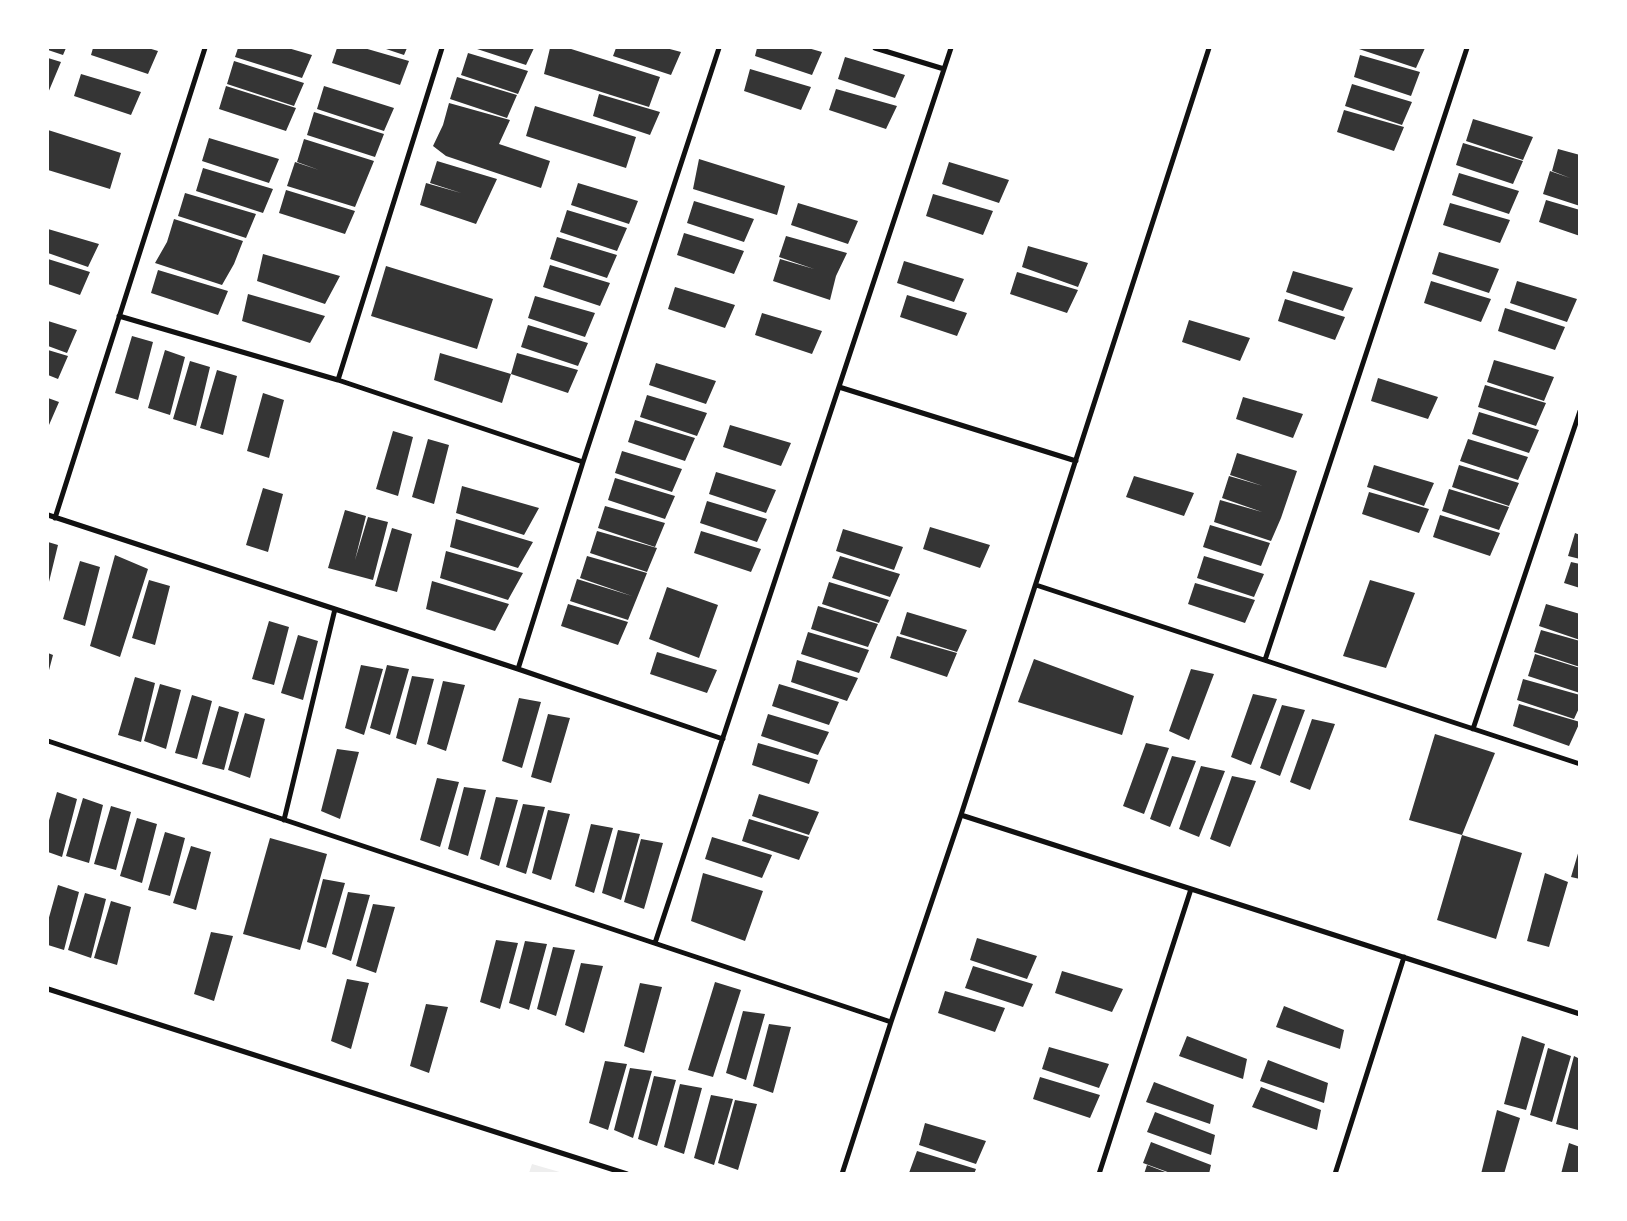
<!DOCTYPE html>
<style>
body{margin:0}
#map{position:relative;width:1627px;height:1221px;overflow:hidden;background:#fff;font-family:Quicksand,sans-serif}
canvas{display:block}
.frame{position:absolute;inset:0;border:49px solid #fff;pointer-events:none}
</style>
<div id="map">
<canvas width="1627" height="1221"></canvas>
<div class="frame"></div>
</div>
<script>
const context = document.querySelector('canvas').getContext('2d');
context.lineJoin = 'round';
function fillPath(path, color) {
  context.fillStyle = color;
  context.fill(path, 'evenodd');
}
function shape(rows) {
  const path = new Path2D();
  for (const r of rows) {
    path.moveTo(r[0], r[1]);
    for (let i = 2; i < r.length; i += 2) path.lineTo(r[i], r[i + 1]);
  }
  return path;
}
function strokePath(path, color, width, dash) {
  context.strokeStyle = color;
  context.lineWidth = width;
  context.lineCap = dash ? 'butt' : 'round';
  context.setLineDash(dash || []);
  context.stroke(path);
}
const green = shape([
 [532,1164,563,1173,529,1173]
]);
const building = shape([
 [48,48,66,48,63,55,48,50],
 [93,48,148,48,158,51,148,74,91,55],
 [238,48,288,48,312,55,302,78,235,57],
 [337,48,364,48,409,61,400,85,332,63],
 [383,48,407,48,404,55],
 [474,48,534,48,526,65],
 [550,48,568,48,660,77,649,107,544,74],
 [616,48,666,48,681,52,671,75,613,56],
 [757,48,808,48,822,52,812,75,755,56],
 [1360,48,1425,48,1416,68,1359,49],
 [468,53,528,71,518,94,461,75],
 [1360,55,1420,72,1411,96,1354,77],
 [845,57,905,75,895,98,838,79],
 [48,58,61,62,48,93],
 [234,61,304,83,294,106,227,84],
 [750,69,811,87,801,110,744,91],
 [81,74,141,92,131,115,74,96],
 [457,77,517,95,507,118,450,99],
 [1352,84,1412,102,1402,125,1345,106],
 [226,86,296,108,286,131,219,109],
 [324,86,394,108,384,131,317,109],
 [836,89,897,106,886,129,829,110],
 [599,94,660,112,650,135,593,116],
 [449,103,510,120,499,144,550,161,541,188,446,156,433,146,443,125],
 [535,106,636,137,626,168,526,136],
 [1344,110,1404,127,1394,151,1337,132],
 [314,112,384,134,375,157,307,135],
 [1473,119,1533,137,1523,160,1466,141],
 [48,130,121,153,110,189,48,170],
 [209,138,279,159,269,183,202,161],
 [304,139,374,161,355,207,287,186,295,162,319,170,297,162],
 [1463,143,1523,161,1513,184,1456,165],
 [1558,149,1580,155,1580,206,1543,194,1550,171,1570,178,1552,171],
 [699,159,785,186,777,215,693,189],
 [437,161,497,179,476,224,420,205,426,183,461,193,430,183],
 [949,162,1009,180,999,203,942,184],
 [203,168,273,189,263,213,196,191],
 [1459,173,1519,191,1509,214,1452,195],
 [578,183,638,201,629,224,571,205],
 [286,190,355,211,345,234,279,213],
 [185,193,256,214,246,238,178,216],
 [933,194,993,211,983,235,926,216],
 [1546,200,1580,210,1580,236,1539,222],
 [694,201,754,219,744,242,687,223],
 [798,203,858,221,848,244,791,225],
 [1450,203,1510,220,1500,243,1443,225],
 [567,210,627,228,617,251,560,232],
 [174,219,243,241,234,264,222,285,155,263,167,242],
 [48,229,99,244,88,267,48,253],
 [684,233,744,251,734,274,677,255],
 [786,236,847,253,836,276,830,300,773,281,780,259,814,269,779,257],
 [557,237,617,255,607,278,550,259],
 [1028,246,1088,263,1078,287,1022,267],
 [1439,252,1499,269,1489,293,1432,274],
 [263,254,340,276,325,304,257,281],
 [48,259,90,272,80,295,48,284],
 [904,261,964,279,954,302,897,283],
 [550,265,610,283,600,306,543,287],
 [386,266,493,299,477,349,371,316],
 [158,270,228,291,218,315,151,293],
 [1293,271,1353,288,1343,311,1286,292],
 [1017,272,1078,290,1067,313,1010,294],
 [1431,281,1491,299,1481,322,1424,303],
 [1517,281,1577,299,1567,322,1510,303],
 [675,287,735,305,725,328,668,309],
 [248,294,325,316,310,343,242,321],
 [907,295,967,313,957,336,900,317],
 [535,296,595,313,585,337,528,318],
 [1285,299,1345,317,1335,340,1278,321],
 [1505,308,1565,327,1555,350,1498,331],
 [762,313,822,331,812,354,755,335],
 [1189,320,1250,338,1240,361,1182,342],
 [48,321,77,330,67,353,48,346],
 [528,325,588,343,578,366,521,347],
 [132,336,153,342,138,400,115,393],
 [48,350,68,356,58,379,48,375],
 [165,350,185,357,170,415,148,408],
 [440,353,511,374,517,353,578,370,568,393,511,374,502,403,434,380],
 [1494,360,1554,377,1544,401,1487,382],
 [190,361,210,367,196,426,173,419],
 [656,363,716,381,706,404,649,385],
 [217,370,237,376,223,435,200,428],
 [1378,378,1438,397,1428,419,1371,401],
 [1485,385,1546,403,1536,426,1478,407],
 [263,393,284,400,269,458,247,451],
 [647,395,707,413,697,436,640,417],
 [1243,397,1303,414,1293,438,1236,419],
 [48,398,59,402,49,425,48,424],
 [1479,412,1539,430,1529,453,1472,434],
 [635,420,695,438,685,461,628,442],
 [730,425,791,443,781,466,723,447],
 [393,431,413,437,398,496,376,489],
 [428,439,449,445,434,504,412,497],
 [1468,439,1528,457,1518,480,1460,461],
 [622,451,682,469,672,492,615,473],
 [1237,453,1297,471,1281,518,1271,541,1214,522,1220,500,1262,512,1222,498,1229,476,1263,486,1230,475],
 [1374,465,1434,483,1424,506,1367,487],
 [1459,465,1519,483,1509,506,1452,487],
 [716,472,776,490,766,513,709,494],
 [1134,476,1194,493,1184,516,1126,497],
 [615,478,675,496,665,519,608,500],
 [462,486,539,508,524,535,456,513],
 [263,488,283,494,268,552,246,545],
 [1449,489,1509,507,1499,530,1442,511],
 [1369,492,1429,509,1419,533,1362,514],
 [707,501,767,519,757,542,700,523],
 [605,506,665,523,655,547,598,528],
 [345,510,366,516,355,560,368,517,388,522,373,580,328,568],
 [1440,515,1500,533,1490,556,1433,537],
 [456,519,533,542,518,568,450,547],
 [1210,525,1270,543,1261,566,1203,547],
 [930,527,990,545,980,568,923,549],
 [392,528,412,534,397,592,375,586],
 [843,529,903,547,894,570,836,551],
 [597,531,657,548,647,572,590,553],
 [701,531,761,549,751,572,694,553],
 [1575,533,1580,535,1580,559,1568,556],
 [48,542,58,545,48,586],
 [446,551,523,573,508,600,440,578],
 [115,555,148,569,120,657,90,646],
 [587,556,647,573,628,620,570,601,577,579,632,596,580,578],
 [840,556,900,574,890,597,832,578],
 [1204,556,1264,574,1254,597,1197,578],
 [80,561,100,567,85,626,63,619],
 [1571,562,1580,564,1580,588,1564,583],
 [149,580,170,586,155,645,132,638],
 [1370,580,1415,593,1386,668,1343,656],
 [432,581,509,604,495,631,426,609],
 [829,582,889,600,879,623,822,604],
 [1195,583,1255,600,1245,623,1188,604],
 [667,587,718,605,699,658,649,639],
 [568,604,628,622,618,645,561,626],
 [1546,604,1580,614,1580,640,1539,626],
 [818,606,878,624,868,647,811,629],
 [907,612,967,630,957,652,900,634],
 [269,621,289,627,274,685,252,679],
 [1541,630,1580,641,1580,667,1534,652],
 [808,632,869,650,859,673,801,654],
 [298,635,318,641,303,700,281,693],
 [897,636,957,653,947,677,890,658],
 [657,652,717,670,707,693,650,674],
 [48,653,53,655,48,674],
 [1535,654,1580,668,1580,693,1528,676],
 [1034,659,1134,696,1122,735,1018,702],
 [797,660,858,678,847,701,791,682],
 [361,665,383,669,364,735,345,728],
 [387,665,409,669,390,735,370,728],
 [1191,669,1214,674,1189,740,1169,731],
 [412,676,434,679,416,745,396,738],
 [135,677,155,683,141,742,118,735],
 [1523,679,1580,695,1580,706,1574,719,1517,700],
 [443,681,465,685,446,751,427,744],
 [160,684,181,690,166,749,144,741],
 [779,684,839,702,829,725,772,706],
 [1253,694,1277,699,1251,765,1231,757],
 [192,695,212,701,197,759,175,753],
 [519,698,541,702,522,768,502,761],
 [1519,704,1580,722,1569,746,1513,726],
 [1282,705,1305,710,1280,776,1260,768],
 [219,706,239,712,224,770,202,764],
 [245,713,265,719,250,778,228,770],
 [548,714,570,718,551,783,531,777],
 [768,714,829,732,818,755,761,736],
 [1312,719,1335,724,1310,790,1290,782],
 [1435,734,1495,753,1462,835,1409,820],
 [758,743,818,760,809,784,752,765],
 [1146,743,1169,748,1144,814,1123,806],
 [337,749,359,752,340,819,321,811],
 [1172,756,1196,761,1170,827,1150,819],
 [1201,766,1225,771,1199,837,1179,829],
 [1232,776,1256,781,1230,847,1210,839],
 [437,778,459,782,440,847,420,840],
 [464,787,486,790,468,856,448,849],
 [57,792,77,799,62,857,48,852,48,824],
 [759,794,819,812,809,835,752,816],
 [496,797,518,800,499,866,480,859],
 [83,798,103,805,89,863,66,856],
 [523,804,545,807,526,874,506,867],
 [111,806,131,812,116,870,94,864],
 [548,810,570,814,551,880,532,873],
 [137,818,157,824,142,883,120,876],
 [749,819,809,837,799,860,742,841],
 [591,824,613,828,594,893,575,886],
 [618,830,640,834,621,900,602,893],
 [165,832,185,838,170,896,148,890],
 [1462,835,1522,853,1496,939,1437,920],
 [712,837,772,855,762,878,705,859],
 [270,838,327,854,300,950,243,934],
 [641,839,663,843,644,909,624,902],
 [191,846,211,852,196,910,173,903],
 [1579,850,1580,850,1580,879,1571,877],
 [703,873,763,891,745,941,691,921],
 [1545,873,1568,882,1549,947,1527,941],
 [323,879,345,883,326,948,307,942],
 [58,885,79,892,64,950,48,945,48,921],
 [348,892,370,895,351,961,332,954],
 [85,893,106,899,91,958,68,950],
 [111,901,131,907,117,965,94,958],
 [373,904,395,907,376,973,356,966],
 [211,932,233,936,214,1001,194,994],
 [977,938,1037,956,1027,979,970,960],
 [496,940,518,943,500,1009,480,1002],
 [525,941,547,944,529,1010,509,1003],
 [553,947,575,950,556,1016,537,1009],
 [581,963,603,966,584,1033,565,1025],
 [973,966,1033,984,1023,1007,965,988],
 [1062,971,1123,989,1112,1012,1055,993],
 [347,979,369,983,351,1049,331,1041],
 [715,982,741,990,713,1077,688,1070],
 [640,983,662,987,644,1053,624,1046],
 [945,991,1005,1008,995,1032,938,1013],
 [426,1004,448,1007,429,1073,410,1066],
 [1284,1006,1344,1030,1340,1049,1276,1027],
 [743,1011,765,1014,746,1080,726,1073],
 [769,1024,791,1027,773,1093,753,1086],
 [1187,1036,1247,1059,1243,1079,1179,1056],
 [1522,1036,1545,1044,1526,1110,1504,1104],
 [1049,1047,1109,1064,1099,1088,1042,1069],
 [1548,1048,1571,1056,1552,1122,1530,1115],
 [1574,1056,1580,1059,1580,1125,1578,1130,1556,1124],
 [1268,1060,1328,1083,1324,1103,1260,1081],
 [605,1061,627,1064,608,1130,589,1123],
 [630,1068,652,1071,633,1138,614,1130],
 [654,1076,676,1080,657,1146,638,1139],
 [1040,1077,1100,1095,1090,1118,1033,1099],
 [1154,1082,1214,1105,1210,1124,1146,1102],
 [680,1084,702,1088,684,1154,664,1147],
 [1261,1087,1321,1110,1317,1130,1252,1107],
 [711,1095,733,1099,714,1165,694,1158],
 [735,1100,757,1104,738,1170,718,1163],
 [1497,1110,1520,1118,1504,1174,1481,1174],
 [1155,1112,1215,1135,1211,1155,1147,1132],
 [925,1123,986,1141,976,1164,919,1145],
 [1151,1142,1211,1165,1209,1174,1173,1174,1143,1163],
 [1569,1143,1580,1147,1580,1174,1561,1174],
 [917,1151,976,1169,974,1174,911,1174,909,1173],
 [1147,1165,1168,1173,1168,1174,1144,1174]
]);
const minor = shape([
 [875,48,944,69],
 [119,316,338,380,583,462],
 [338,380,442,48],
 [839,387,1076,461],
 [48,515,518,669,723,739],
 [55,518,205,48],
 [1036,585,1580,764],
 [1265,660,1467,48],
 [518,669,583,462,719,48],
 [1473,729,1580,411],
 [48,741,891,1022],
 [961,815,1580,1014],
 [284,820,335,609],
 [655,943,951,48],
 [48,989,627,1174],
 [842,1174,891,1022,961,815,1209,48],
 [1099,1174,1191,889],
 [1335,1174,1404,957]
]);
fillPath(green, '#eee');
fillPath(building, '#353535');
strokePath(minor, '#111', 5);
</script>
